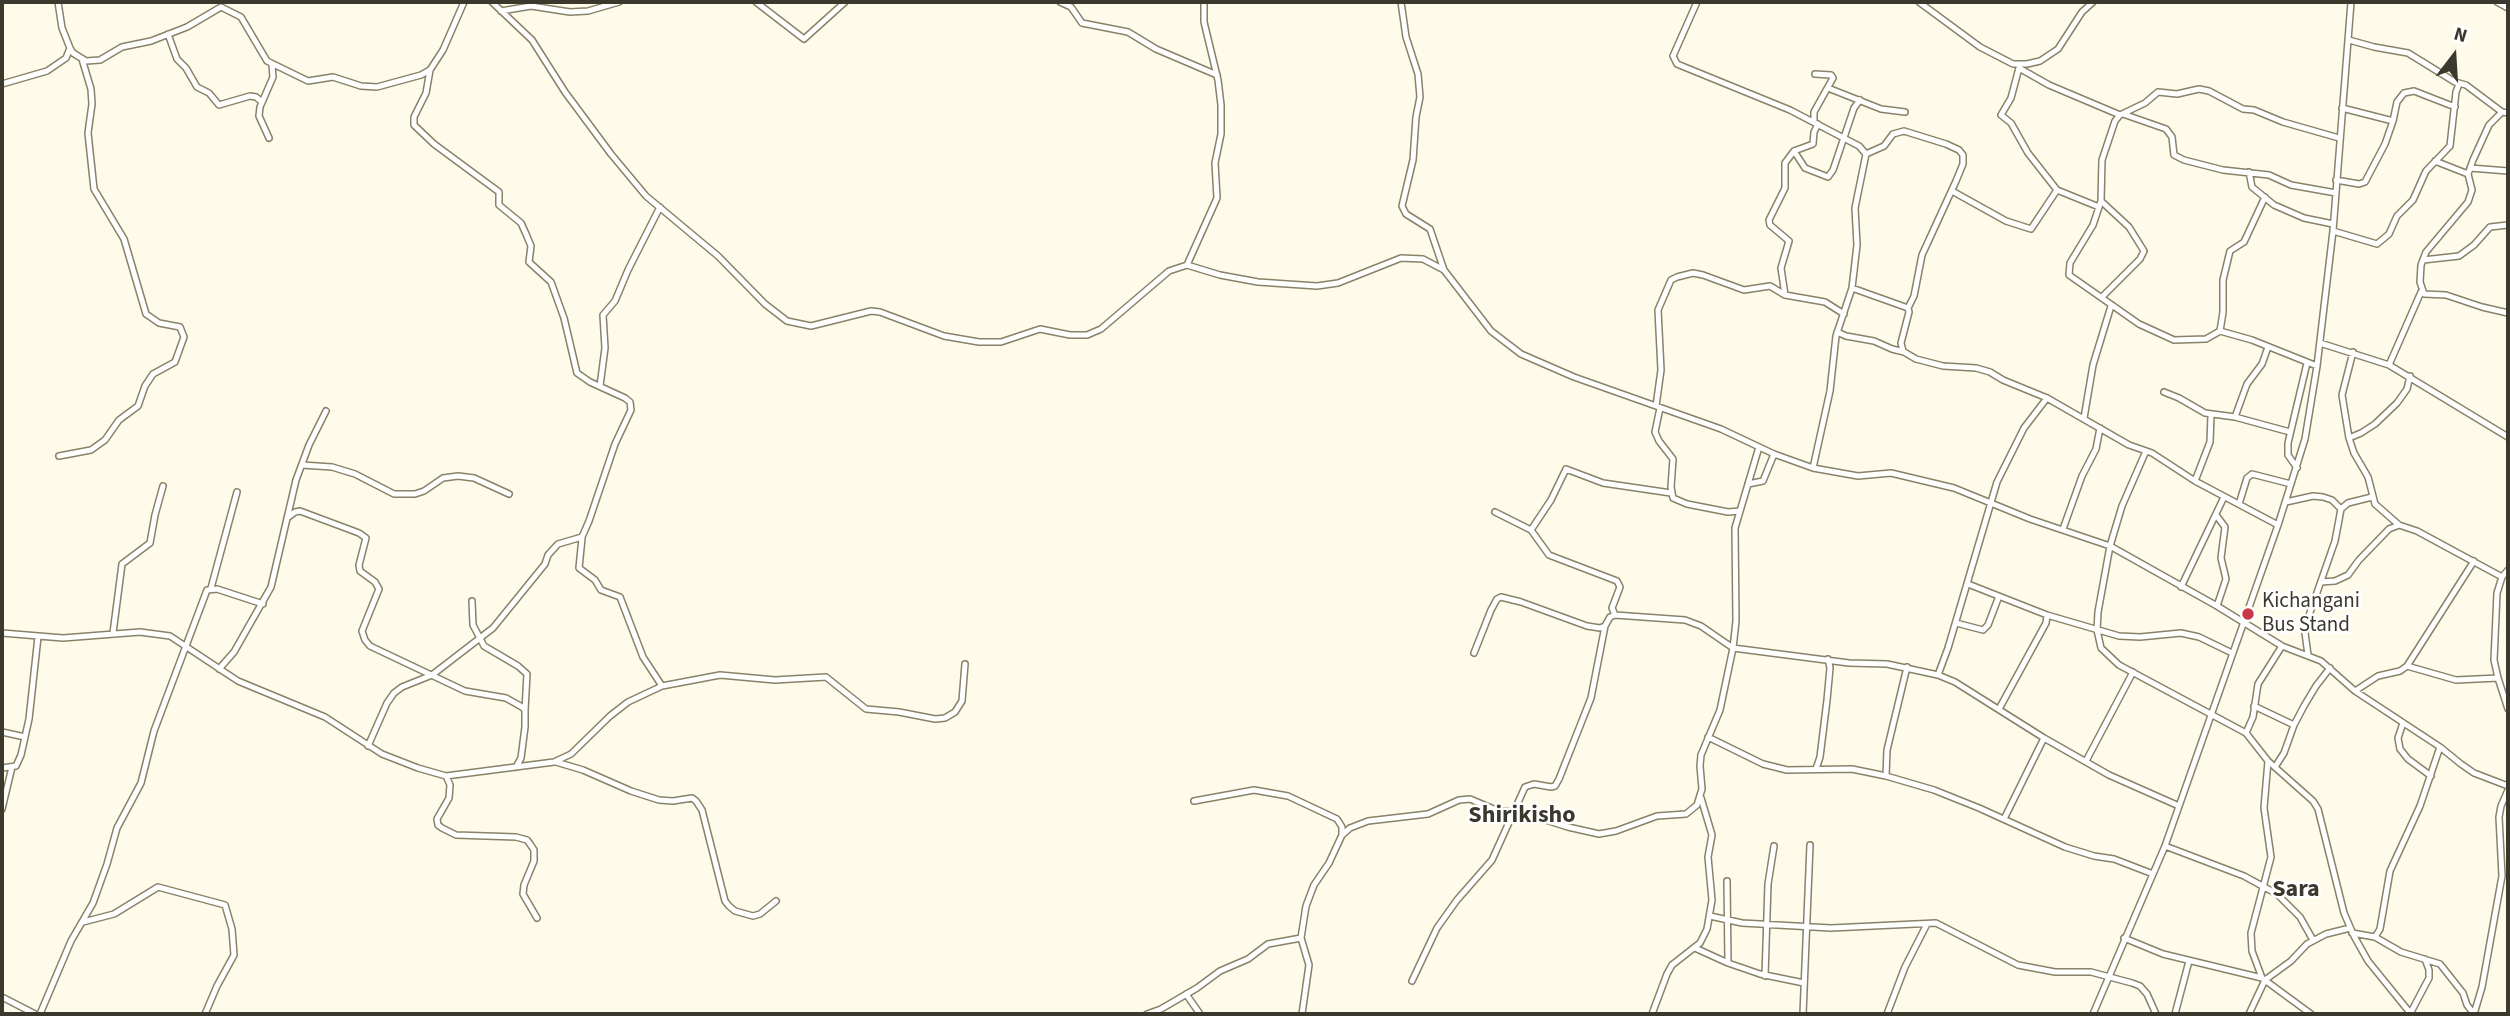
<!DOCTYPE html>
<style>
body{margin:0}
#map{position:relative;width:2510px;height:1016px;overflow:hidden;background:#fffbea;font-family:"Source Sans 3",sans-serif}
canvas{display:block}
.frame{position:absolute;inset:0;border:4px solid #3b382d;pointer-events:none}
.north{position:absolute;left:2419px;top:21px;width:70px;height:70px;-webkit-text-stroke:5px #fff;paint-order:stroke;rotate:17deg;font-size:19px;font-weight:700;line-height:28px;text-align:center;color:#3b382d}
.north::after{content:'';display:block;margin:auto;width:24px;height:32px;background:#3b382d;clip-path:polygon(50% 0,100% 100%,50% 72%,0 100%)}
</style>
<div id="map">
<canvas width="2510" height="1016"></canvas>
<div class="frame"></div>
<div class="north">N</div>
</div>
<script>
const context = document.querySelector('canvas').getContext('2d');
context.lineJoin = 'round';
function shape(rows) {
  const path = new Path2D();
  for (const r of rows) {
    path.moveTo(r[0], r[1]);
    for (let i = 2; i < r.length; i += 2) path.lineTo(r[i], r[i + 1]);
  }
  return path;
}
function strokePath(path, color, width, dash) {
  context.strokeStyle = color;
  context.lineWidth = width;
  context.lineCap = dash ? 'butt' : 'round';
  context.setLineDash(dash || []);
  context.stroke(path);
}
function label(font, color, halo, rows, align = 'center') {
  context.font = font + ' "Source Sans 3",sans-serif';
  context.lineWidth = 5;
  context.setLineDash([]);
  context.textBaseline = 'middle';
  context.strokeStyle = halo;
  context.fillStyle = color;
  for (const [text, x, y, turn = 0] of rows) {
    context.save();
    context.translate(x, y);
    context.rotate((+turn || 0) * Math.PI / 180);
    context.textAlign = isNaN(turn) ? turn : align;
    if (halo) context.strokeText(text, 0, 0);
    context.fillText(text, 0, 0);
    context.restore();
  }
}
const minor = shape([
 [492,2,532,40,565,92,611,154,646,196,718,256,765,304,787,321,811,326,871,311,880,312,944,336,979,342,1001,342,1040,329,1070,335,1087,335,1101,329,1169,271,1187,265,1220,275,1258,282,1317,286,1338,283,1401,258,1423,259,1444,270,1491,331,1521,354,1574,377,1721,429,1774,454,1813,468,1858,476,1891,473,1954,488,2030,519,2110,546,2217,606,2282,646,2321,661,2355,691,2440,747,2461,764,2474,773,2508,786],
 [756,2,804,39,845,2],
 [1060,2,1071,7,1082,23,1128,32,1156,49,1217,75],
 [1401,2,1406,37,1418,74,1420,97,1416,117,1413,160,1402,206,1406,214,1430,229,1444,270],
 [1697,2,1673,56,1677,64,1790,110,1859,146,1866,154,1855,208,1857,245,1852,288,1836,336,1830,391,1813,468],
 [1919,2,1980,47,2013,64,2027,64,2040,61,2058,49,2082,12,2093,2],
 [2497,2,2508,8],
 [501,11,531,6,570,12,588,11,619,2],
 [168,34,177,59,186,68,197,87,209,93,219,105,250,96,256,97,262,102],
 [2349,40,2374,47,2408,53,2455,82,2466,85,2502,112,2508,113],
 [70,48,73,53,86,61,100,60,122,47,151,41,187,27,221,7,241,17,267,61,308,81,333,77,361,86,377,87,421,75,430,70],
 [2019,68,2011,98,2001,115,2011,123,2028,153,2057,190,2099,207],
 [2019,68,2049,85,2120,115],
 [2,84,47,71,66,58,70,48,62,28,58,2],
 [1828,88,1881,109,1905,112],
 [2342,108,2393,121],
 [2502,112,2489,125,2473,160,2468,174,2472,190,2468,202,2426,252,2421,265,2420,282,2424,294,2446,295,2482,307,2508,313],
 [2123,114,2166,129,2172,137,2174,155,2184,160,2223,170,2269,175,2291,185,2336,193],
 [1814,122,1814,112,1833,78,1831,75,1815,74],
 [269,138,259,116,260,107,273,77,272,65],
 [1794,151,1805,168,1828,177,1833,170,1854,108,1860,100],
 [1866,154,1884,146,1893,134,1904,131,1946,144,1959,150,1963,155,1963,164,1956,181,1922,255,1914,296,1908,308],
 [2435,161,2468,174],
 [2470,168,2508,171],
 [2249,172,2252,187,2274,205,2304,218,2333,224],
 [2336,180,2359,184,2365,182,2385,144,2393,121,2397,102,2404,93,2414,91,2455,107],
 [1952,191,2006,221,2031,229,2057,190],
 [2101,201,2093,225,2070,263,2069,275,2139,324,2174,340,2206,339,2220,331,2223,312,2223,280,2230,251,2244,242,2265,197],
 [2333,231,2377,244,2389,234,2397,216,2413,200,2426,171,2450,146,2456,92,2459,84],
 [2423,260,2459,256,2474,245,2490,227,2508,225],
 [1187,265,1217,198,1215,163,1221,134,1221,105,1218,80,1204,22,1204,2],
 [1852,288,1908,308,1909,312,1901,343,1903,351],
 [1785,295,1781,268,1789,241,1770,225,1769,220,1785,188,1785,163,1794,151,1813,144,1814,132,1818,124],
 [2102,297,2140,259,2144,251,2129,227,2101,201,2102,160,2115,121,2120,115,2145,103,2158,92,2177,94,2199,89,2209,91,2243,109,2254,110,2283,122,2339,138],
 [2220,331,2252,340,2317,366],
 [1837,332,1846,336,1874,341,1892,349,1904,352,1916,359,1943,366,1976,368,1990,372,2003,380,2047,398,2129,445,2152,453,2195,481,2278,525],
 [2320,343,2389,365,2421,292],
 [2353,352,2342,395,2349,438,2354,453,2368,477,2375,504,2399,525],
 [2389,365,2508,437],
 [600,386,605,348,603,315,615,301,628,270,660,207],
 [2164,392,2179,398,2205,413,2235,417,2290,432],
 [1656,406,1661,370,1658,310,1671,280,1677,277,1693,273,1703,275,1744,290,1770,286,1785,295,1825,302,1844,314],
 [1660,408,1655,432,1659,441,1673,459,1671,487,1673,498,1687,504,1728,512,1740,511],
 [2235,417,2247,384,2262,364,2268,347],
 [2084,418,2093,365,2111,306],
 [2349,438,2361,433,2375,424,2397,403,2407,389,2410,376],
 [2146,451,2122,506,2110,546,2098,612,2097,630,2101,648,2119,665,2246,733,2268,761,2313,801,2318,809,2344,913,2354,936,2368,961,2411,1014],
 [59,456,91,450,105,440,119,420,138,406,145,386,153,374,175,362,184,337,180,327,159,323,146,314,124,239,94,189,88,133,92,104,91,89,82,59],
 [302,465,332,467,355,474,394,494,415,494,424,491,443,478,458,476,474,478,509,494],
 [2297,468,2288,455,2288,443,2307,363],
 [2195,481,2210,442,2211,415],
 [1748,484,1763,481,1774,454],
 [2286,502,2313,496,2323,497,2332,500,2341,509],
 [2239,504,2247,478,2252,474,2291,484],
 [1495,512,1531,530,1549,555,1617,581,1620,587,1612,608,1615,615],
 [2216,515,2225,527,2221,558,2226,579,2217,606],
 [287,518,295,512,300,511,359,533,366,538,359,565,360,571,375,582,379,589,362,631,365,640,370,646,465,691,506,698,522,707,525,710,525,727,521,758,516,767],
 [2063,529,2082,476,2096,449,2100,428],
 [1531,530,1551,500,1566,469,1603,483,1671,493],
 [582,538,579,568,595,580,601,590,620,597,643,657,662,686],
 [2508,570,2502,577,2497,593,2494,660,2498,678,2508,709],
 [2321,582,2335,581,2348,575,2359,560,2389,529,2399,525,2417,531,2502,577],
 [1968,584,2047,615,2046,623,1999,709],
 [2181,587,2224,497],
 [211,588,237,492],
 [472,601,473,625,484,646,518,666,527,674,525,710],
 [2047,615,2119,636,2140,637,2181,633,2199,637,2232,653],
 [1956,623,1983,630,1988,625,1999,596],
 [2,633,63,638,140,632,170,636,238,681,325,717,382,754,418,768,446,776,554,762,571,754,610,716,628,702,662,686,720,675,775,680,826,677,866,709,899,712,935,719,945,718,955,712,962,701,965,664],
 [113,633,122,564,150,543,155,515,163,486],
 [1474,653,1491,610,1497,599,1501,597,1521,602,1587,626,1600,628,1605,626],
 [2308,655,2305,633,2306,624,2335,541,2341,509,2348,503,2372,497],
 [2407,666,2456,680,2498,678],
 [219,669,234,652,271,587,296,480,309,445,326,411],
 [1938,675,1948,648,1997,482,2024,428,2047,398],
 [2355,691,2378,676,2400,671,2407,666,2474,561],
 [2254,706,2294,725],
 [2403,723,2398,738,2400,749,2408,759,2431,776],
 [2,732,25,737],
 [2246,733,2253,717,2258,684,2282,646],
 [1708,737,1763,764,1787,770,1852,769,1886,776,1934,790,1979,808,2065,847,2094,856,2114,859,2153,874],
 [368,746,387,703,394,693,402,687,432,675,493,628,545,564,548,555,558,544,582,537,589,521,615,444,631,410,630,402,625,398,590,382,577,373,564,318,551,282,529,262,531,246,526,234,521,223,499,205,499,192,434,144,414,125,414,117,426,93,430,70,443,50,464,2],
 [2086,761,2133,672],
 [556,762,583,770,631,791,659,800,673,801,692,798,696,801,702,810,725,901,729,906,735,911,753,916,760,914,776,901],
 [2275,767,2284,753,2294,725,2304,706,2316,686,2330,668],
 [2,768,16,766,21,755,29,719,38,637],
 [1816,769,1820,757,1827,700,1830,668,1828,659],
 [446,776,450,785,449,798,437,819,438,825,442,828,456,835,516,837,527,840,530,844,534,850,534,861,524,885,523,894,537,918],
 [1886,776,1887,750,1907,667],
 [1194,801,1254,790,1288,796,1337,819,1342,827,1342,835],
 [2,809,12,767],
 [2004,819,2044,738],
 [2165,846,2244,876,2277,894,2300,917,2313,940],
 [1727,881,1728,963],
 [1710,916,1742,923,1831,928,1936,923,2018,965,2055,972,2091,972,2132,983,2140,986,2147,994,2156,1014],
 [83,922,114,914,158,887,225,905,232,929,234,955,217,986,205,1014],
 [2352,933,2375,937,2401,952,2440,964,2463,993,2467,1005,2474,1014],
 [2375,937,2380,929,2390,871,2420,806,2440,747],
 [2124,938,2163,954,2262,978,2311,1014],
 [1695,948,1728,963,1760,974,1804,983],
 [1765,976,1768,884,1774,846],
 [2262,978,2252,951,2251,933,2271,857,2264,808,2268,761],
 [1412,981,1437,928,1457,900,1492,860,1525,787,1534,784,1551,787,1555,786,1559,779,1591,698,1605,626,1610,617,1615,615,1685,620,1701,626,1733,648,1849,663,1887,664,1938,675,1955,682,2044,738,2109,775,2179,806],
 [1186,994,1200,1014],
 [2,997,35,1014],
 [40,1014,71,941,93,903,107,864,117,828,141,783,154,731,207,590,217,589,263,604],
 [1147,1014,1161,1009,1197,988,1220,971,1248,959,1268,944,1301,938],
 [1302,1014,1309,965,1301,938,1306,906,1314,885,1329,863,1342,835,1350,828,1368,821,1428,814,1459,800,1470,799,1496,810,1527,814,1568,827,1599,834,1616,831,1657,816,1686,814,1697,805,1702,789,1700,766,1701,755,1720,710,1733,648,1736,621,1735,528,1759,447],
 [1652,1014,1667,974,1672,965,1700,943,1707,929,1712,900,1708,857,1712,835,1701,798],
 [1803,1014,1810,845],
 [1887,1014,1905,967,1927,924],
 [2093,1014,2165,846,2278,525,2305,439,2317,366,2333,231,2351,2],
 [2175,1014,2189,961],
 [2249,1014,2265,980,2291,961,2307,944,2326,934,2350,928],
 [2410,1014,2429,978,2429,970,2425,959],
 [2474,1014,2482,987,2502,876,2499,817,2501,806,2508,790]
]);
const markers = [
 [2248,614,7,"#c93945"]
];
const poiNames = [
 ["Kichangani",2262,602],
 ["Bus Stand",2262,626]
];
const quarterNames = [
 ["Shirikisho",1522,817],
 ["Sara",2296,891]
];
strokePath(minor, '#888268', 8);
strokePath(minor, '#fff', 5);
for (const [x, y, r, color] of markers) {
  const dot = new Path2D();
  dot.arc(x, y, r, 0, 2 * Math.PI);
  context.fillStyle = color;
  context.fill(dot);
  strokePath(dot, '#fff', 2.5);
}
label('21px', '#3b382d', '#fff', poiNames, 'left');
label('bold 24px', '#3b382d', '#fff', quarterNames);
</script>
